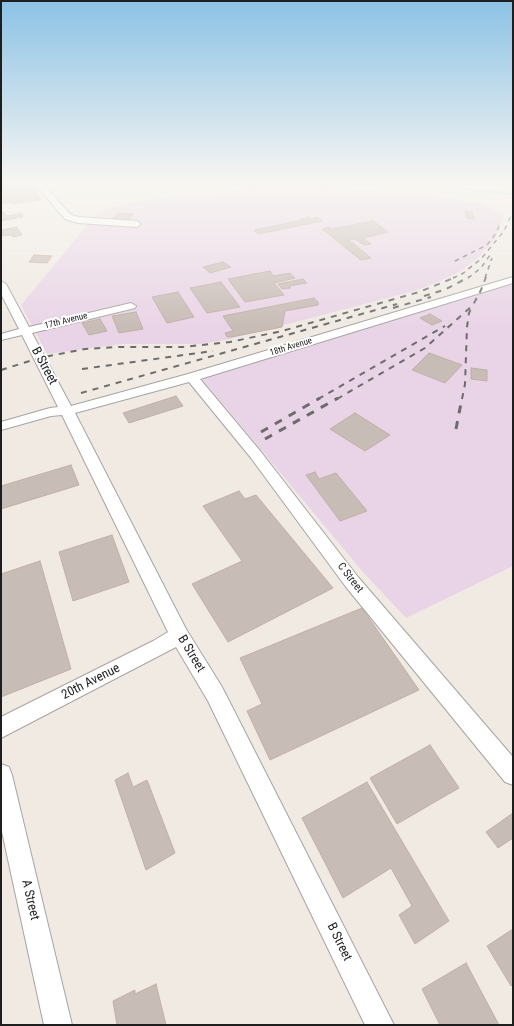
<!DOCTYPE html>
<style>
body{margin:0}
#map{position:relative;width:514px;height:1026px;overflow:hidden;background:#f0eae3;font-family:"Roboto Condensed",sans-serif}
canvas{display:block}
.frame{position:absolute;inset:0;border:2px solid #1e1e1e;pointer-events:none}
</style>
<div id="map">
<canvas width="514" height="1026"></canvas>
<div class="frame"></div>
</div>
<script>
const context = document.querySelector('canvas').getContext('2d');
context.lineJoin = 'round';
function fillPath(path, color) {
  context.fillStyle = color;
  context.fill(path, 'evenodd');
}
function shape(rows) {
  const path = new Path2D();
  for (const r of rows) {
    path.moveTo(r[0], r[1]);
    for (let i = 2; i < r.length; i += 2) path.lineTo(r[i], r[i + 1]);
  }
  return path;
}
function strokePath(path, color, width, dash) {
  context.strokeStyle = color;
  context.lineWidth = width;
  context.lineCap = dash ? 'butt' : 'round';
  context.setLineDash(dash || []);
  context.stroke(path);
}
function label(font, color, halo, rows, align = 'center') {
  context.font = font + ' "Roboto Condensed",sans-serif';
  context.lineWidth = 4;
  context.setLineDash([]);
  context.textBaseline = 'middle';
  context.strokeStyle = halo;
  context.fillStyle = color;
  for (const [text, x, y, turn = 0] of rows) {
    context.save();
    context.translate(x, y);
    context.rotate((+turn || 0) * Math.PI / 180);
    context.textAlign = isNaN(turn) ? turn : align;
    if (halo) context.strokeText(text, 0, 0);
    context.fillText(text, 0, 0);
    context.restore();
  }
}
const industrial = shape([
 [256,184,316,184,358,190,420,193,482,204,504,214,496,237,479,257,459,272,438,282,414,291,226,340,199,344,122,344,47,354,21,305,93,218,104,210,136,202,176,196,216,196],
 [513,284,513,566,406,618,363,572,203,380,206,377]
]);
const stream = shape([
 [434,184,455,188,513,194]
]);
const building = shape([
 [1,184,33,184,41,200,12,204,12,202,1,204,1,184],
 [465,211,472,212,474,219,467,218,465,211],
 [1,212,4,212,6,216,21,213,23,217,1,221,1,212],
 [118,213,133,214,129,220,113,219,118,213],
 [309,217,311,219,318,217,322,221,258,234,254,230,303,220,301,219,309,217],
 [373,221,388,232,363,238,371,244,364,245,355,239,349,240,371,258,361,260,322,229,329,227,331,229,373,221],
 [17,227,22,235,13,237,11,235,1,236,1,230,17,227],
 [34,255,52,256,47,263,29,262,34,255],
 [223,262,231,267,210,273,203,267,223,262],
 [270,271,273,276,290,273,295,278,274,283,284,295,245,302,228,279,270,271],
 [303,279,307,283,289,286,291,288,282,289,278,284,303,279],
 [221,282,240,307,207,313,190,288,221,282],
 [178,292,194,317,167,323,152,297,178,292],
 [314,298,318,302,318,305,285,311,282,327,231,337,227,337,225,333,233,331,223,316,314,298],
 [136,312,143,329,119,333,112,316,136,312],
 [430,314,442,321,432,325,420,318,430,314],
 [100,319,107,331,89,335,82,323,100,319],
 [429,353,462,365,445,383,412,370,429,353],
 [471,368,487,370,487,381,471,379,471,368],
 [176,396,183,406,129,423,123,413,176,396],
 [355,413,390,435,365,451,330,429,355,413],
 [71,465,79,485,1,509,1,486,71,465],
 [315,472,319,479,336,473,367,511,340,521,306,475,315,472],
 [239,491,245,499,256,495,333,588,228,642,192,584,242,561,203,506,239,491],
 [112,535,129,582,73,601,59,552,112,535],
 [40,561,71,669,1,697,1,574,40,561],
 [362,608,419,690,270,760,247,711,262,704,240,658,362,608],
 [430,745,459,788,397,824,370,778,430,745],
 [128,773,133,787,147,780,175,853,146,870,115,780,128,773],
 [367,782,449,921,415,944,399,915,412,906,391,868,343,898,302,818,367,782],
 [513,813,513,838,498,848,486,832,513,813],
 [513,929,513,984,511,986,487,946,513,929],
 [466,963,499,1025,440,1025,422,989,466,963],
 [156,984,166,1025,117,1025,113,1001,135,990,135,994,156,984]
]);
const minor = shape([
 [35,184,43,184,71,215,79,217,137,221,141,224,137,227,78,223,65,219,35,184],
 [513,277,513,283,200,379,261,452,358,577,513,757,513,785,505,782,346,587,251,458,189,382,75,413,186,629,222,687,394,1025,365,1025,208,701,176,647,1,738,1,717,153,641,168,632,62,415,51,416,1,430,1,422,50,408,58,407,22,335,1,340,1,334,19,329,1,294,1,281,6,284,29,327,131,303,136,306,135,308,32,333,71,406,188,374,513,277],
 [1,764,9,767,12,775,72,1025,44,1025,1,827,1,764]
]);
const railFar2 = shape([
 [455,261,487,245,497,232,500,222],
 [453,278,462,274,481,259,504,231,513,211],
 [468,278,481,268,490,255],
 [485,278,492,258]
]);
const railFar1 = shape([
 [424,296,444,290,469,277],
 [393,308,431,297],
 [82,369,213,351],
 [1,370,39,358,85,349,117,347,183,347,230,342,282,331,419,292,456,277],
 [81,393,397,304],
 [318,399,445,326],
 [337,399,425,348,473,305,481,290,486,277],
 [462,399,465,384,467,327,469,313,472,306]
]);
const rail = shape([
 [456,429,462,398],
 [261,432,320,398],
 [265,439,338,398]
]);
const farStreetnames = [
 ["17th Avenue",66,321,-14],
 ["18th Avenue",291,347,-17]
];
const streetNames = [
 ["C Street",350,578,52]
];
const nearStreetnames = [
 ["B Street",44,366,62],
 ["B Street",191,654,59],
 ["20th Avenue",91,682,-27],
 ["A Street",30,900,77],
 ["B Street",339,942,64]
];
fillPath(industrial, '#e9d4e7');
strokePath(stream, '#a0d7e0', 2);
fillPath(building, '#c8bcb6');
strokePath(building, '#c2afa4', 1);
strokePath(minor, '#a5a5a5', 2);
fillPath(minor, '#fff');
strokePath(railFar2, '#6c6c6c', 1.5, [4.5, 4.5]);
strokePath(railFar1, '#6c6c6c', 2, [6, 6]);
strokePath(rail, '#6c6c6c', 3, [8, 8]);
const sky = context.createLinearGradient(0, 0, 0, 327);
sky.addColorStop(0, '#8bc2e5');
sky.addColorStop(0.56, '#f8f6f2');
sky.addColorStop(1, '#f8f6f200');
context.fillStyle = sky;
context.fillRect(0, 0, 514, 327);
label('9px', '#1e1e1e', '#fff', farStreetnames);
label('11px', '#1e1e1e', '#fff', streetNames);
label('13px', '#1e1e1e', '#fff', nearStreetnames);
</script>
